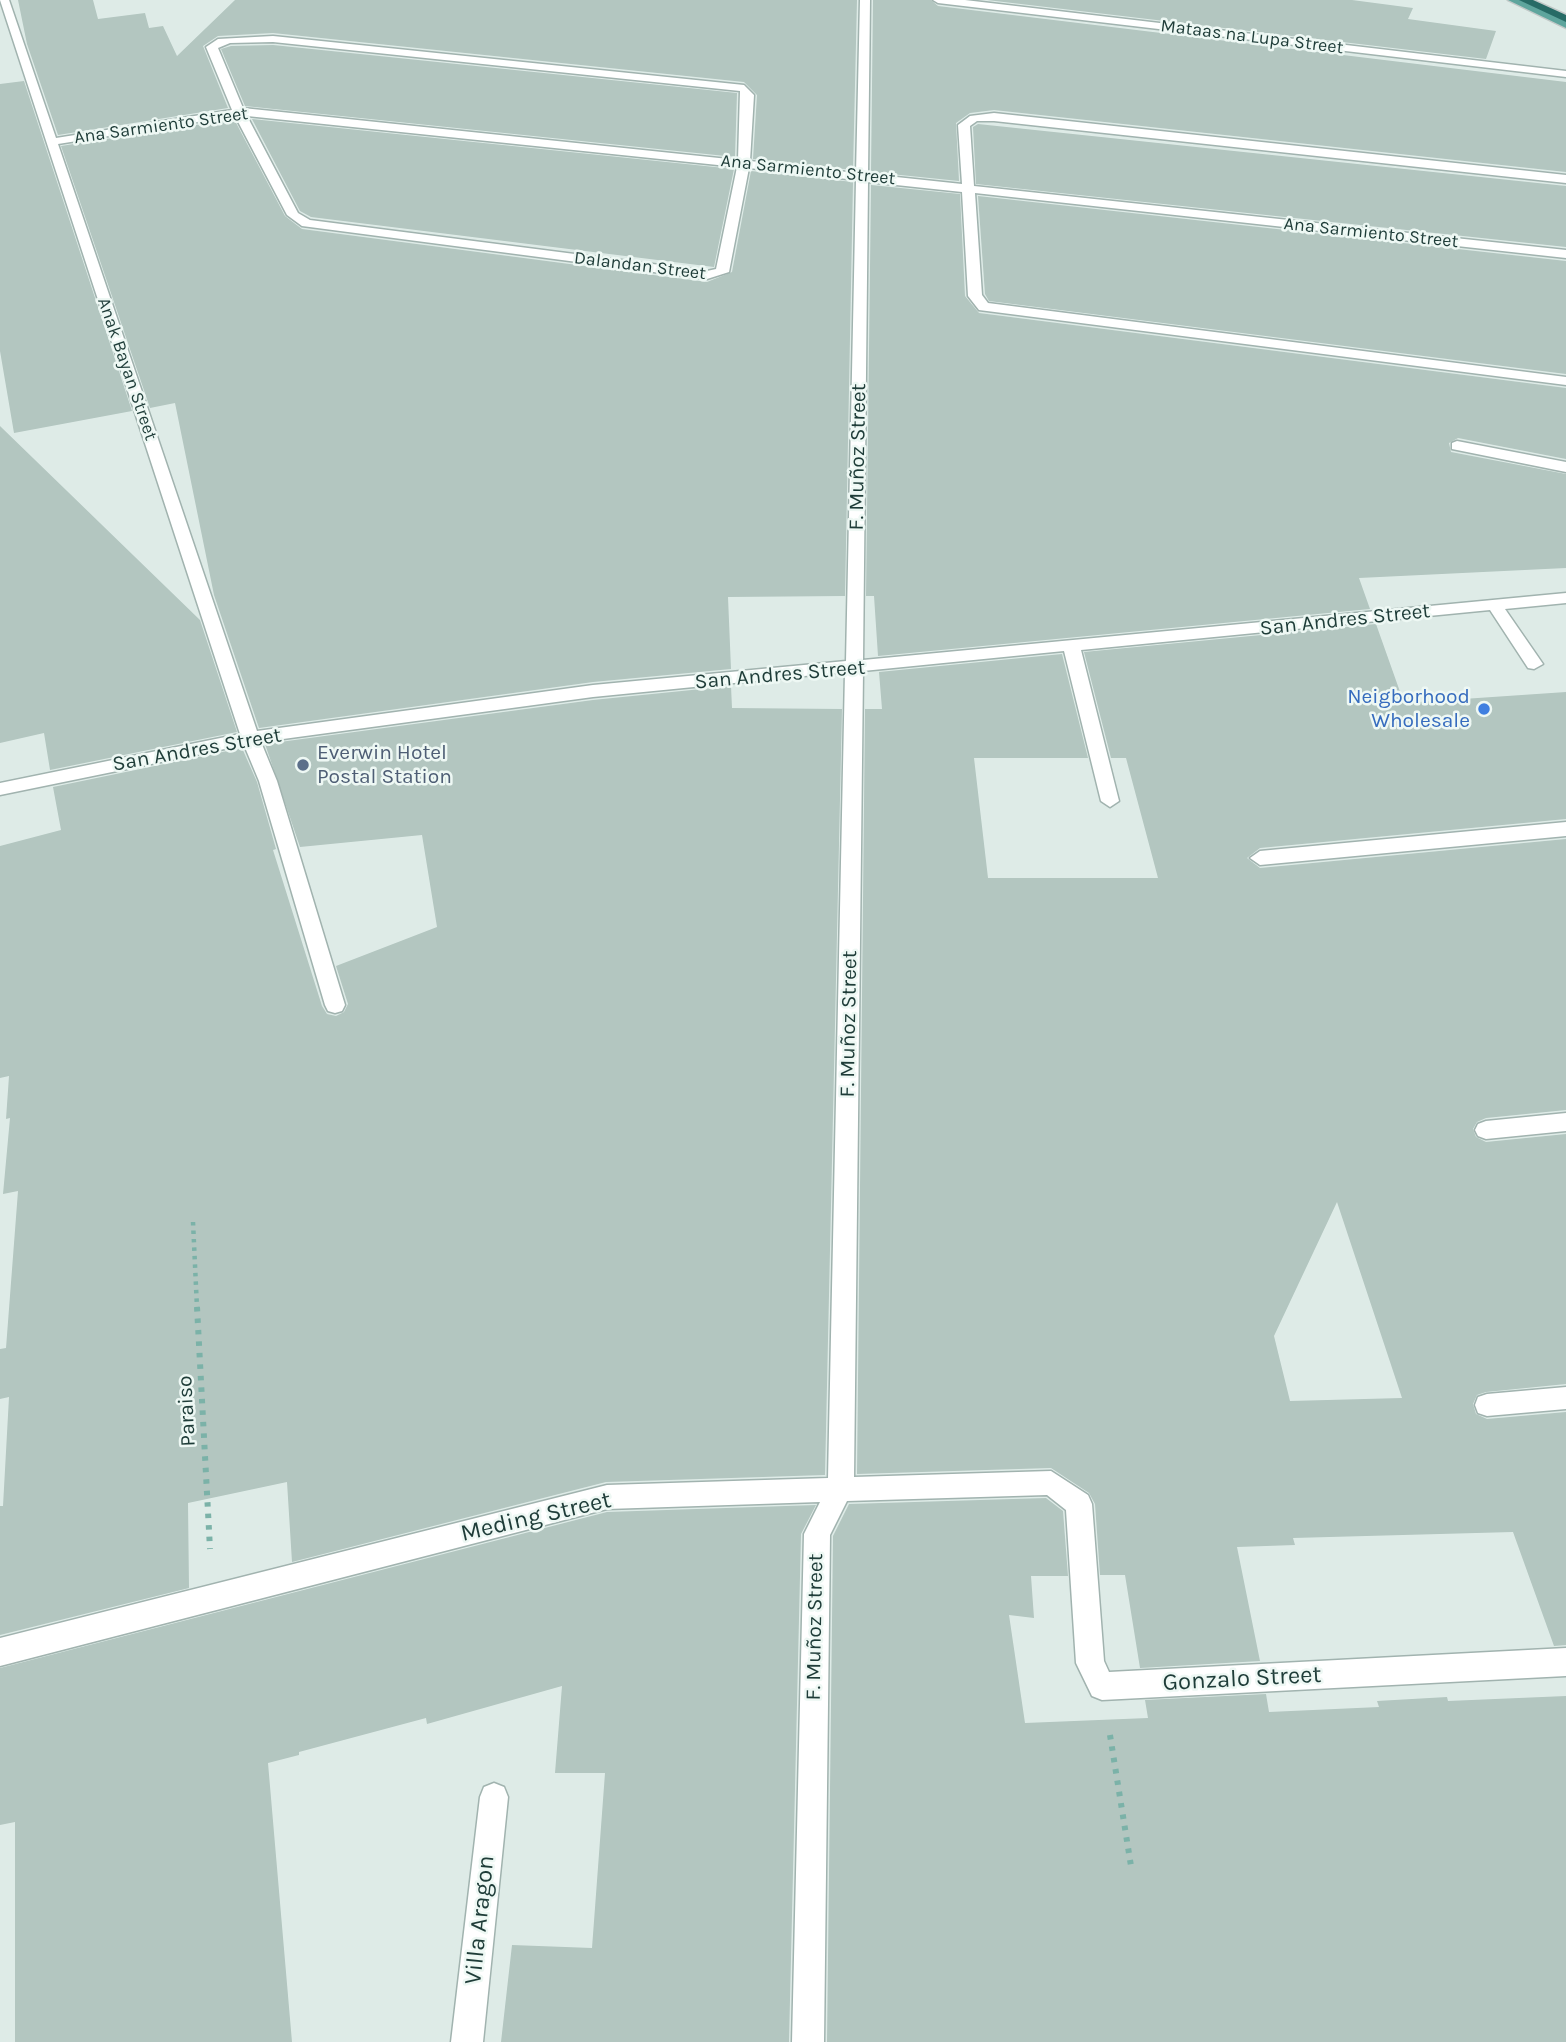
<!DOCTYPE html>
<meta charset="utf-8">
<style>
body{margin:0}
canvas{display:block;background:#deebe7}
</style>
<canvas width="1566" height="2042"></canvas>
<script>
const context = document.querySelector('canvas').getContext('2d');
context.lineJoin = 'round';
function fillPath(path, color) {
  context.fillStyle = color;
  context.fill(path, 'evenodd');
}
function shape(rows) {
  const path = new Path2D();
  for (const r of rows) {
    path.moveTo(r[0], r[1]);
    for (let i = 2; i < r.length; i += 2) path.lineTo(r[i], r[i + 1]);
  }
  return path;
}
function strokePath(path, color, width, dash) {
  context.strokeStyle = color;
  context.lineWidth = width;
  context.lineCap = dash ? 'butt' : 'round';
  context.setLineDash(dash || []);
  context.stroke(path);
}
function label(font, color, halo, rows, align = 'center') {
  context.font = font + ' Karla,sans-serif';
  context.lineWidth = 5;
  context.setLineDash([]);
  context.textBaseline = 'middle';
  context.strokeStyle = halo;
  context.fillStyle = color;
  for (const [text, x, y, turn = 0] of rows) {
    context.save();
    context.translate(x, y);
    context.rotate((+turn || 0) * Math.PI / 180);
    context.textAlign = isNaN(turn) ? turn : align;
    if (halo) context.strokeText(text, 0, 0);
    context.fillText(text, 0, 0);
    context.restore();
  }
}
const building = shape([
 [18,0,93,0,98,19,145,13,149,28,163,26,177,56,235,0,857,0,853,170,753,159,757,95,744,82,273,33,218,36,203,46,228,108,58,135,27,44],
 [873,0,931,0,938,6,1566,82,1566,172,994,110,970,113,956,123,959,181,871,172],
 [987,0,1352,0,1413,8,1408,19,1496,31,1486,59],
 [273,45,737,93,735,157,245,106,221,49,231,46],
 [24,81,132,411,14,433,0,351,0,84],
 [234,119,285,216,302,229,707,282,732,272,751,171,853,182,845,596,728,597,731,669,593,682,259,728,214,595,175,403,150,408,61,146],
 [252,119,734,169,714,267,311,217,300,211],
 [978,124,1566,186,1566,247,976,184,973,127],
 [871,185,960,194,965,296,979,313,1566,388,1566,459,1458,438,1449,443,1451,452,1566,474,1566,568,1359,578,1370,609,878,656,874,596,866,596],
 [978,196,1566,261,1566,374,989,301,985,294],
 [0,426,200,620,237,732,50,770,44,733,0,743],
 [1376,624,1404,703,1566,692,1566,819,1260,848,1247,858,1260,868,1566,839,1566,1110,1486,1118,1477,1122,1473,1129,1476,1137,1486,1142,1566,1134,1566,1384,1486,1392,1477,1395,1473,1404,1476,1414,1487,1419,1566,1412,1566,1645,1554,1646,1513,1532,1293,1538,1295,1545,1237,1547,1260,1661,1140,1668,1125,1575,1100,1575,1095,1504,1089,1493,1051,1468,857,1474,865,709,882,709,879,672,1062,654,1088,758,974,758,988,878,1158,878,1126,758,1111,758,1084,652],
 [1337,1202,1402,1398,1290,1401,1274,1336],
 [731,686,732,708,842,709,825,1475,606,1482,292,1562,287,1482,188,1503,189,1588,0,1635,0,1506,3,1506,9,1397,0,1399,0,1349,6,1348,18,1191,3,1194,10,1118,6,1119,9,1076,0,1078,0,846,61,830,53,787,242,748,257,782,276,849,273,850,322,1006,327,1014,336,1016,344,1012,348,1004,336,966,437,927,422,835,300,847,265,744,593,700],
 [1046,1498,1063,1511,1068,1576,1031,1576,1034,1618,1009,1615,1025,1723,1148,1718,1145,1700,1266,1694,1269,1712,1379,1707,1377,1701,1447,1697,1448,1701,1566,1696,1566,2042,827,2042,833,1536,849,1504],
 [816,1505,801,1534,789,2042,501,2042,512,1945,592,1948,605,1773,555,1773,562,1686,427,1724,426,1718,299,1752,299,1755,268,1763,292,2042,15,2042,15,1822,0,1825,0,1668,607,1512]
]);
const pathFar1 = shape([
 [193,1222,197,1308]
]);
const path = shape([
 [197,1307,210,1549],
 [1110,1735,1131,1866]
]);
const minor = shape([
 [0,0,9,0,56,138,232,110,206,47,218,39,273,36,744,85,754,95,750,161,856,173,860,0,870,0,868,174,962,184,958,125,970,116,994,113,1566,175,1566,183,994,121,977,121,970,126,974,186,1566,250,1566,258,975,193,982,295,988,303,1566,377,1566,385,979,310,968,296,962,192,868,182,863,660,1566,593,1566,603,1505,609,1543,664,1534,669,1528,668,1490,610,1081,650,1119,801,1110,807,1101,801,1064,651,863,671,854,1477,1051,1471,1088,1495,1092,1504,1104,1661,1109,1672,1566,1648,1566,1676,1102,1700,1092,1696,1076,1663,1066,1510,1047,1495,847,1501,830,1535,824,2042,792,2042,804,1534,820,1502,607,1509,0,1666,0,1638,607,1485,828,1478,845,672,593,697,261,742,277,781,345,1005,342,1011,335,1013,328,1011,325,1005,259,781,244,745,0,795,0,783,240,734,0,0],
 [273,42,740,91,738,160,243,108,218,48,230,43,273,42],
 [235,116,287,215,302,226,707,279,729,272,749,168,856,180,846,661,593,685,257,731,58,144,235,116],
 [247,116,737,167,716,269,707,271,310,220,298,213,247,116],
 [933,0,965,0,1566,71,1566,77,938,3,933,0],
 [1457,441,1566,462,1566,472,1452,449,1452,443,1457,441],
 [1566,822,1566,836,1260,865,1250,858,1260,851,1566,822],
 [1566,1113,1566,1131,1486,1139,1478,1136,1475,1130,1478,1124,1486,1121,1566,1113],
 [1566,1387,1566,1409,1487,1416,1478,1413,1475,1405,1478,1397,1487,1394,1566,1387],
 [494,1783,504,1787,508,1797,483,2042,451,2042,480,1797,484,1787,494,1783]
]);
const major = shape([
 [1508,0,1521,0,1566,21,1566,28,1508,0]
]);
const highway = shape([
 [1519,0,1533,0,1566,15,1566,22,1519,0]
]);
const markers = [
 [1484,709,7,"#3f7fe0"],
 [303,765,7,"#5c6f8a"]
];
const farStreetnames = [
 ["Mataas na Lupa Street",1252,37,7],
 ["Ana Sarmiento Street",161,126,-8],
 ["Ana Sarmiento Street",808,170,6],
 ["Ana Sarmiento Street",1371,233,6],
 ["Dalandan Street",640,266,7],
 ["Anak Bayan Street",127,369,71]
];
const streetNames = [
 ["F. Muñoz Street",858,457,-89],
 ["San Andres Street",1345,620,-6],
 ["San Andres Street",780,675,-5],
 ["San Andres Street",197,750,-10],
 ["F. Muñoz Street",849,1024,-89],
 ["Paraiso",187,1411,-93],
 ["F. Muñoz Street",815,1627,-89]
];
const shopNames = [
 ["Neigborhood",1470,697],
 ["Wholesale",1470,721]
];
const serviceNames = [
 ["Everwin Hotel",317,753],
 ["Postal Station",317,777]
];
const nearStreetnames = [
 ["Meding Street",536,1517,-13],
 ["Gonzalo Street",1242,1679,-3],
 ["Villa Aragon",480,1920,-84]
];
fillPath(building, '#b3c6c0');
strokePath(minor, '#a1b3af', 3);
strokePath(major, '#c0c8c7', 3);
strokePath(highway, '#c0c8c7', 3);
strokePath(pathFar1, '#7bb2a8', 4.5, [3.5, 5]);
strokePath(path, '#7bb2a8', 6, [4.5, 7]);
fillPath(minor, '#fff');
fillPath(major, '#5ea59d');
fillPath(highway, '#276b66');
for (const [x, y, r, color] of markers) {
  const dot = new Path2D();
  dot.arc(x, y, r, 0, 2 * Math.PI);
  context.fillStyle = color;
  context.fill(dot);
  strokePath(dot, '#eef8f4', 2.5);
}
label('18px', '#1e3c38', '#eef8f4', farStreetnames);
label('21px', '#1e3c38', '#eef8f4', streetNames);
label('21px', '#366cbe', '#eef8f4', shopNames, 'right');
label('21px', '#4e5e75', '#eef8f4', serviceNames, 'left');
label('24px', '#1e3c38', '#eef8f4', nearStreetnames);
</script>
